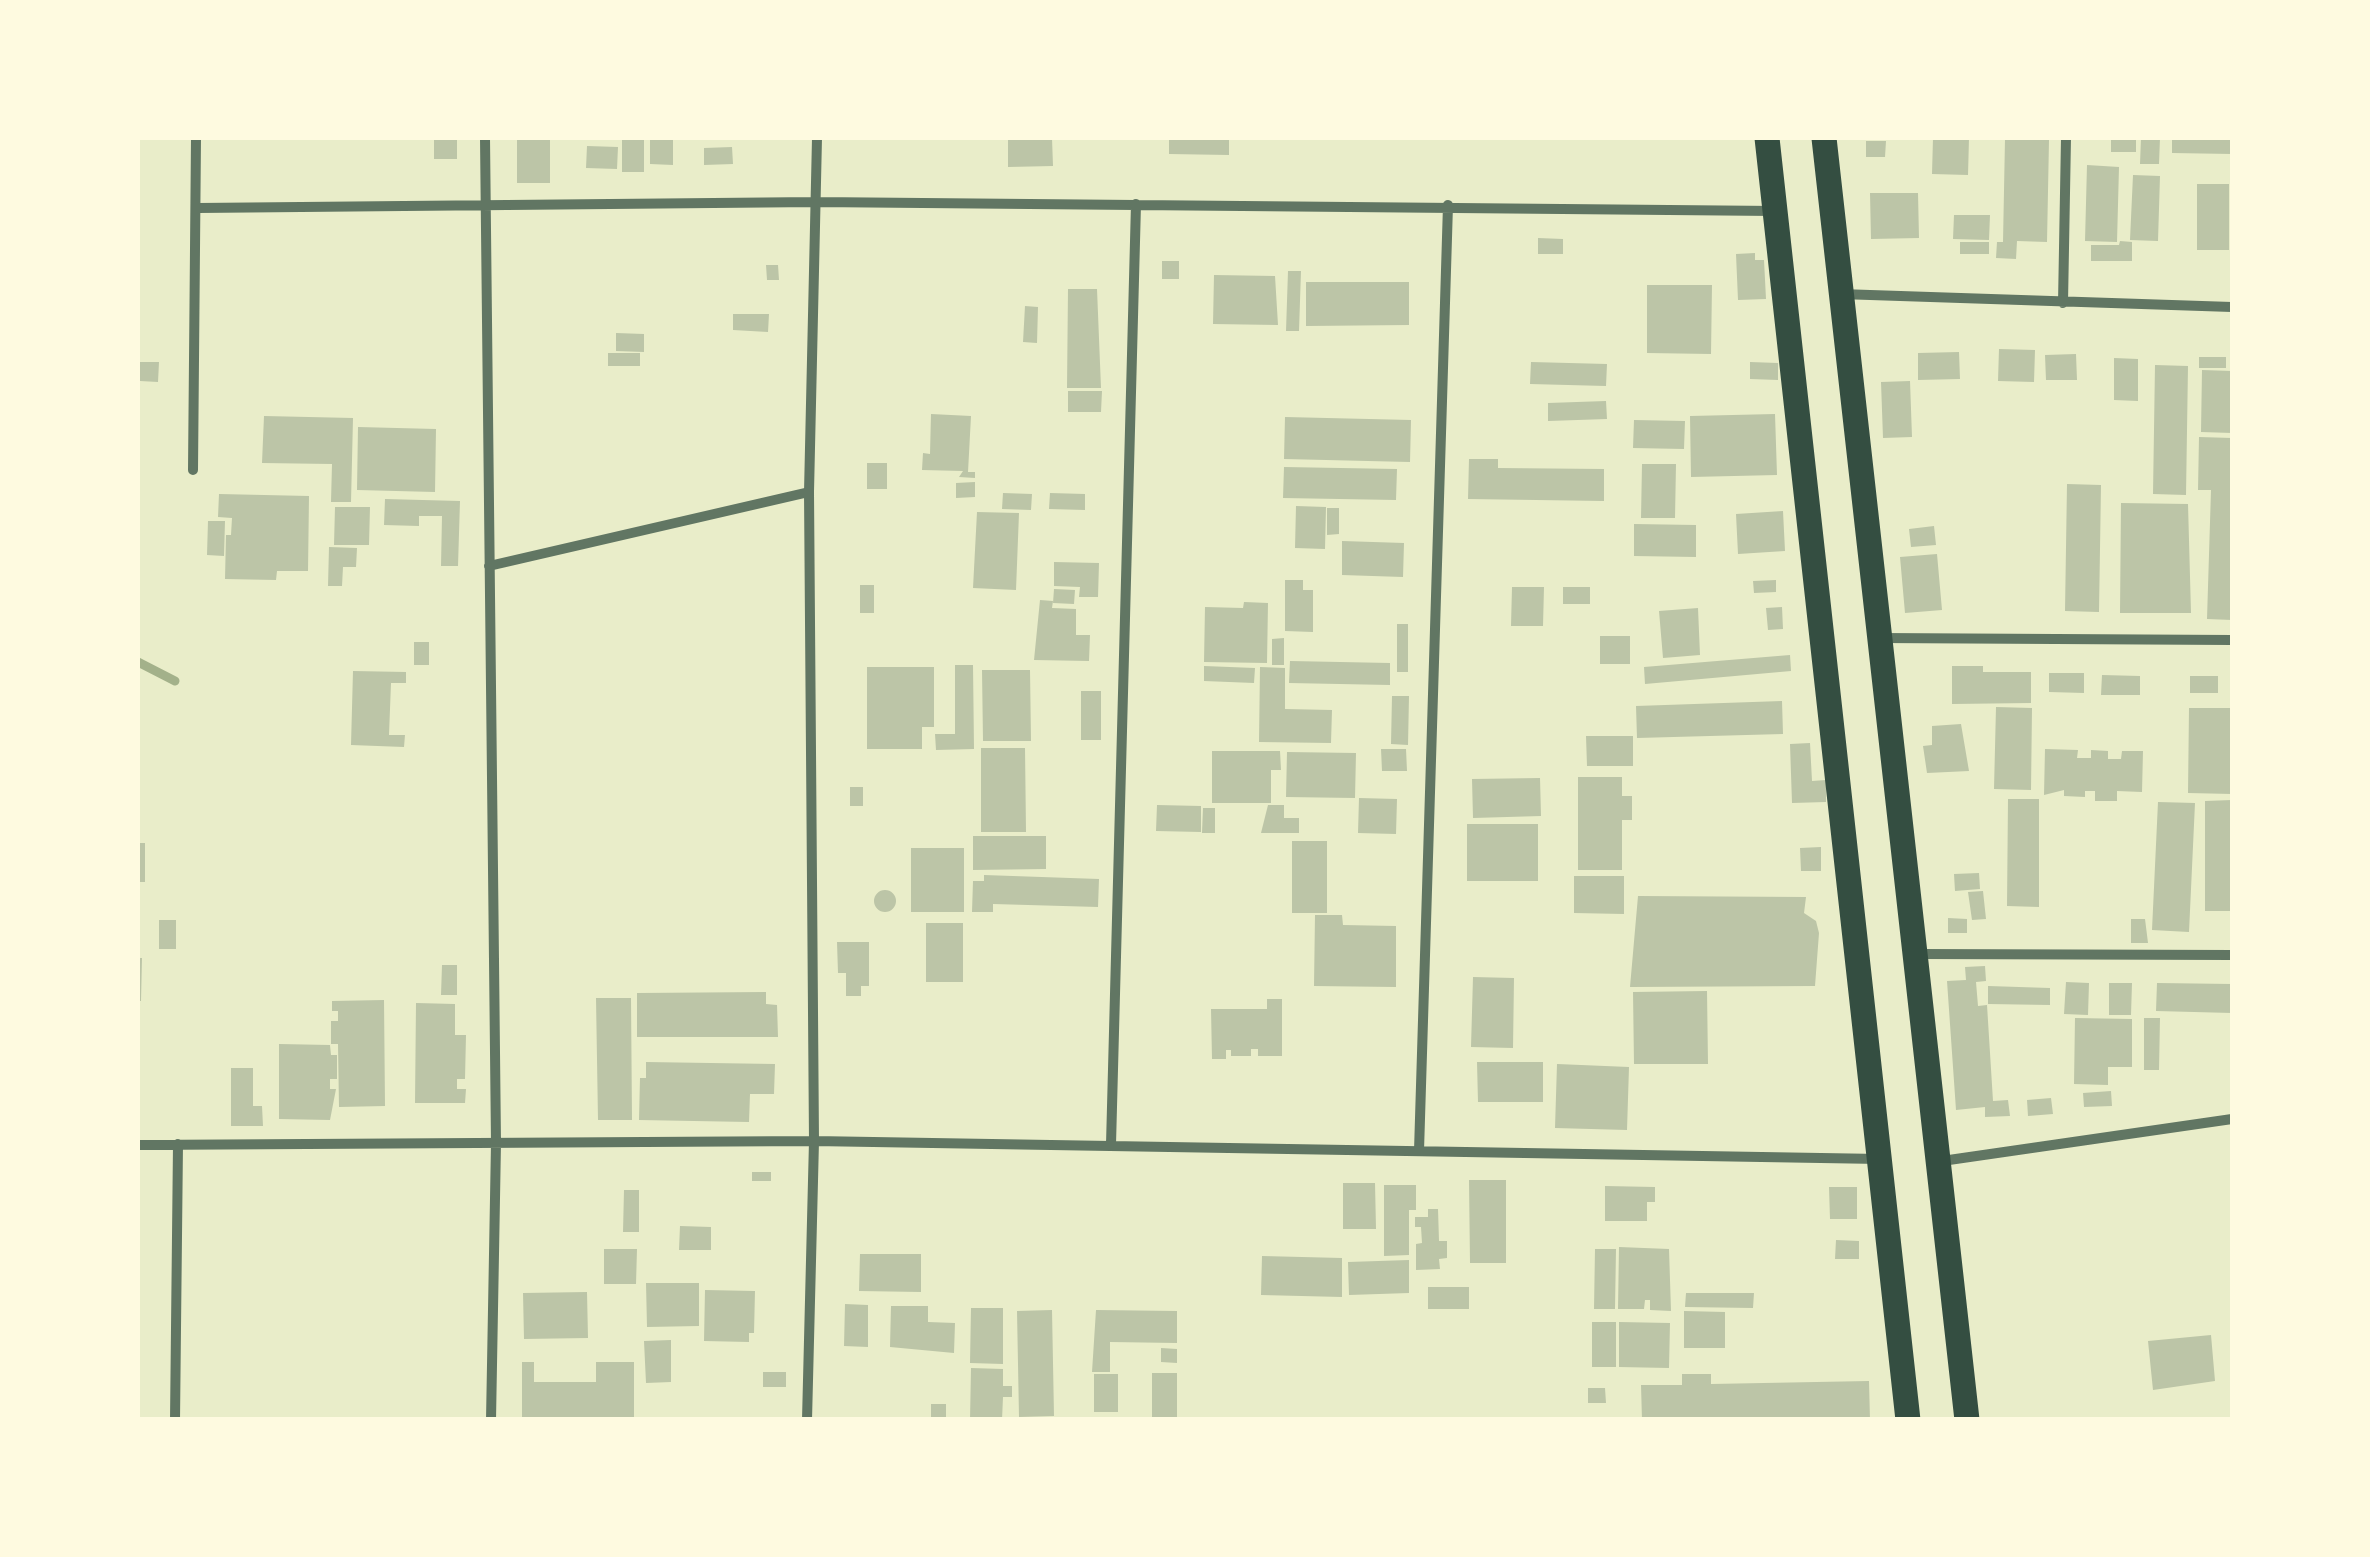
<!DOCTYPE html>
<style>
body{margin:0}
#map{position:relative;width:2370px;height:1557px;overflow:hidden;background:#e9edc9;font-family:"Asap Condensed",sans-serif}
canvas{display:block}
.frame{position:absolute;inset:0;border:140px solid #fefae0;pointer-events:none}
</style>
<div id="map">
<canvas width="2370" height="1557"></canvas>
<div class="frame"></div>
</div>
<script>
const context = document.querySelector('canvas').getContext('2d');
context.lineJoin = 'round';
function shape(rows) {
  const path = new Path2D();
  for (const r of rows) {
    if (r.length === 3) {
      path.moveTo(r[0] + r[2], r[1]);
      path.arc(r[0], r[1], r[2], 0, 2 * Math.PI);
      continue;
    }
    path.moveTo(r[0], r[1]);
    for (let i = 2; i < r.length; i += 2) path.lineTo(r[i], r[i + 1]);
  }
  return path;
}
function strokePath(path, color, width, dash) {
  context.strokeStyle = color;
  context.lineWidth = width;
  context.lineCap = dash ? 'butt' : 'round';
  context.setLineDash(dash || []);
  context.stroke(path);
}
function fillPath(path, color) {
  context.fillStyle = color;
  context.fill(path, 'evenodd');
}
const stream = shape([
 [138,662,175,681]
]);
const building = shape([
 [434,138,457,138,457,159,434,159],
 [517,138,550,138,550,183,517,183],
 [622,138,644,138,644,172,622,172],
 [650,138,673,138,673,165,650,164],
 [1008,138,1052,138,1053,166,1008,167],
 [1169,138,1229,138,1229,155,1169,154],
 [1933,138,1969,138,1968,175,1932,174],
 [2111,138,2136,138,2136,152,2111,152],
 [2141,138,2160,138,2159,164,2140,164],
 [2172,138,2232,138,2232,154,2172,153],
 [2005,139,2049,140,2047,242,2017,241,2016,259,1996,258,1997,242,2003,242],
 [1866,141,1886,141,1885,157,1866,157],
 [587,146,618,147,617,169,586,168],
 [732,147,733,164,704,165,704,148],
 [2087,165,2119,167,2117,242,2085,241],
 [2133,175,2160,176,2158,241,2130,240],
 [2197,184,2229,184,2229,250,2197,250],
 [1870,193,1918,193,1919,238,1871,239],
 [1954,215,1990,215,1989,240,1953,239],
 [1538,238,1563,239,1563,254,1538,254],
 [2120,241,2132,242,2132,261,2091,261,2091,245,2119,245],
 [1960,242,1989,242,1989,254,1960,254],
 [1755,253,1755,260,1764,260,1766,299,1738,300,1736,254],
 [1162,261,1179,261,1179,279,1162,279],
 [766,265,778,265,779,280,767,280],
 [1288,271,1301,271,1299,331,1286,331],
 [1214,275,1275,276,1278,325,1213,324],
 [1306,282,1409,282,1409,325,1306,326],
 [1647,285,1712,285,1711,354,1647,353],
 [1068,289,1097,289,1101,388,1067,388],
 [1025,306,1038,307,1037,343,1023,342],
 [733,314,769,314,768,332,733,330],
 [616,333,644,334,644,352,616,351],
 [1999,349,2035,350,2034,382,1998,381],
 [1959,352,1960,379,1918,380,1918,353],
 [608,353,640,353,640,366,608,366],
 [2076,354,2077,380,2046,380,2045,355],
 [2199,357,2226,357,2226,368,2199,368],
 [2114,358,2138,359,2138,401,2114,400],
 [140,362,159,362,158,382,140,381],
 [1531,362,1607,364,1606,386,1530,384],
 [1750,362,1778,363,1778,380,1750,379],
 [2155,365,2188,366,2186,495,2153,494],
 [2202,370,2232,371,2232,433,2201,432],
 [1910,381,1912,437,1883,438,1881,382],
 [1068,391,1102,391,1101,412,1068,412],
 [1606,401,1607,419,1548,421,1548,403],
 [931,414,971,416,968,472,975,472,975,478,959,477,963,471,922,470,923,453,930,454],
 [1775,414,1777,475,1691,477,1690,416],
 [264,416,353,418,351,502,331,502,332,464,262,463],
 [1285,417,1411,420,1410,462,1284,459],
 [1634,420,1685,421,1684,449,1633,448],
 [358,427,436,429,435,492,357,490],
 [2199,437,2232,438,2232,620,2207,619,2211,490,2198,490],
 [1469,459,1498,459,1498,468,1604,469,1604,501,1468,499],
 [867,463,887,463,887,489,867,489],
 [1642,464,1676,464,1675,518,1641,518],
 [1284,467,1397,469,1396,500,1283,498],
 [975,482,975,497,956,498,956,483],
 [2067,484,2101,485,2099,612,2065,611],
 [1003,493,1032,494,1031,510,1002,509],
 [1050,493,1085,494,1085,510,1049,509],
 [219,494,309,496,308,571,277,571,276,580,225,579,226,535,231,535,232,518,218,517],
 [385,499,460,501,458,566,441,566,442,516,419,516,419,526,384,525],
 [2121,503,2188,504,2191,613,2120,613],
 [1296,506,1326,507,1325,549,1295,548],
 [335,507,370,507,369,545,334,545],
 [1327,508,1339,508,1339,534,1327,535],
 [1783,511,1785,551,1738,554,1736,514],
 [977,512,1019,513,1016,590,973,588],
 [208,521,225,521,224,556,207,555],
 [1634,524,1696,525,1696,557,1634,556],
 [1934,526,1936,545,1911,547,1909,529],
 [1342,541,1404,543,1403,577,1342,575],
 [329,547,357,548,356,567,343,567,342,586,328,586],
 [1937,554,1942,610,1905,613,1900,557],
 [1054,562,1099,563,1098,597,1079,597,1080,587,1054,586],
 [1285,580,1303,580,1303,590,1313,590,1313,632,1285,631],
 [1776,580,1776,592,1754,593,1753,581],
 [860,585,874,585,874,613,860,613],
 [1512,587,1544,587,1543,626,1511,626],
 [1563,587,1590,587,1590,604,1563,604],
 [1054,589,1075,590,1074,604,1053,603],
 [1040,600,1053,601,1052,608,1076,609,1076,635,1090,635,1089,661,1034,660],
 [1244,602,1268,603,1267,663,1204,662,1205,607,1243,608],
 [1782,607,1783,629,1768,630,1766,608],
 [1698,608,1700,655,1663,658,1659,611],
 [1397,624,1408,624,1408,672,1397,672],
 [1600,636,1630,636,1630,664,1600,664],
 [1284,638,1284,665,1272,665,1272,639],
 [414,642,429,642,429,665,414,665],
 [1790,655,1791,671,1645,684,1644,667],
 [1290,661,1390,663,1390,685,1289,683],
 [955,665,973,665,974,749,936,750,935,734,955,734],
 [1204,666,1255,668,1254,683,1204,681],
 [1952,666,1983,666,1983,672,2031,672,2031,703,1952,704],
 [867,667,934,667,934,727,922,727,922,749,867,749],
 [1260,667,1285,668,1285,709,1332,710,1331,743,1259,742],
 [982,670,1030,670,1031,741,983,741],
 [353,671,406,672,406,683,391,683,389,735,405,735,404,747,351,745],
 [2049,673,2084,673,2084,693,2049,692],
 [2102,675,2140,676,2140,695,2101,695],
 [2190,676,2218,676,2218,693,2190,693],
 [1081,691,1101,691,1101,740,1081,740],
 [1392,696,1409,696,1408,745,1391,744],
 [1782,701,1783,734,1637,738,1636,706],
 [1996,707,2032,708,2031,790,1994,789],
 [2189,708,2232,708,2232,794,2188,793],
 [1961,724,1969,771,1927,773,1923,746,1932,745,1932,726],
 [1586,736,1633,736,1633,766,1587,766],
 [1810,743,1812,781,1826,780,1826,802,1792,803,1790,744],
 [981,748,1025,748,1026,832,981,832],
 [1381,749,1406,749,1407,771,1382,771],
 [2045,749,2078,750,2077,758,2091,758,2091,750,2108,751,2108,759,2121,759,2122,751,2143,751,2142,792,2117,791,2117,801,2095,801,2095,791,2085,791,2085,797,2064,796,2064,790,2044,795],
 [1212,751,1280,751,1281,770,1271,770,1271,803,1212,803],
 [1287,752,1356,753,1355,798,1286,797],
 [1578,777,1622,777,1622,796,1632,796,1632,820,1622,820,1622,870,1578,870],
 [1540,778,1541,816,1473,818,1472,779],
 [850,787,863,787,863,806,850,806],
 [1359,798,1397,799,1396,834,1358,833],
 [2008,799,2039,799,2039,907,2007,906],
 [2232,800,2232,911,2205,911,2205,801],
 [2158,802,2195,803,2189,932,2152,930],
 [1157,805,1201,806,1201,832,1156,831],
 [1268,805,1284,805,1284,818,1299,818,1299,833,1261,833],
 [1203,808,1215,808,1215,833,1202,833],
 [1467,824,1538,824,1538,881,1467,881],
 [973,836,1046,836,1046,869,973,870],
 [1292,841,1327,841,1327,913,1292,913],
 [138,843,145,843,145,882,138,882],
 [1821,847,1821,871,1801,871,1800,848],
 [911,848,964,848,964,912,911,912],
 [1979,873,1980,889,1955,891,1954,874],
 [984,875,1099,879,1098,907,993,904,993,912,972,912,973,881,984,881],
 [1574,876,1624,876,1624,914,1574,913],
 [885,901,11],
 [1983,891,1986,919,1972,920,1968,892],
 [1638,896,1806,897,1804,913,1816,921,1819,933,1815,986,1630,987],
 [1315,915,1342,915,1343,925,1396,926,1396,987,1314,986],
 [1948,918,1967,919,1967,933,1948,933],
 [2131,919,2145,919,2148,943,2131,943],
 [159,920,176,920,176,949,159,949],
 [926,923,963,923,963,982,926,982],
 [837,942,869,942,869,986,861,986,861,996,846,996,846,973,838,973],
 [138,958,142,958,141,1001,138,1001],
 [442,965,457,965,457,995,441,995],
 [1985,966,1986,981,1976,982,1978,1006,1987,1005,1993,1101,2008,1100,2010,1116,1985,1117,1985,1107,1956,1110,1947,981,1966,980,1965,967],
 [1473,977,1514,978,1513,1048,1471,1047],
 [2066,982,2089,983,2088,1015,2064,1014],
 [2109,983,2132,983,2131,1015,2109,1015],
 [2157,983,2232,984,2232,1013,2156,1011],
 [1988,986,2050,988,2050,1005,1988,1004],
 [1707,991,1708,1064,1634,1064,1633,992],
 [766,992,766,1004,777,1005,778,1037,637,1037,637,993],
 [596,998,631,998,632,1120,598,1120],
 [1267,999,1282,999,1282,1056,1258,1056,1258,1049,1251,1049,1251,1056,1231,1056,1231,1050,1226,1050,1226,1059,1212,1059,1211,1009,1267,1009],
 [384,1000,385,1106,339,1107,338,1044,331,1044,331,1021,338,1021,338,1011,332,1011,332,1001],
 [416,1003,455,1004,455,1035,466,1035,465,1079,457,1079,457,1089,466,1089,465,1103,415,1103],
 [2075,1018,2132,1019,2132,1067,2108,1067,2108,1085,2074,1084],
 [2144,1018,2160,1018,2159,1070,2144,1070],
 [279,1044,330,1045,331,1055,337,1055,337,1079,330,1079,330,1089,336,1089,330,1120,279,1119],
 [646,1062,775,1064,774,1094,750,1094,749,1122,639,1120,640,1078,646,1078],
 [1477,1062,1543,1062,1543,1102,1478,1102],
 [1557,1064,1629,1067,1627,1130,1555,1128],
 [231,1068,253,1068,253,1106,262,1106,263,1126,231,1126],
 [2111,1091,2112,1106,2084,1107,2083,1093],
 [2051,1098,2053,1114,2028,1116,2027,1100],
 [752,1172,771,1172,771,1181,752,1181],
 [1469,1180,1506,1180,1506,1263,1470,1263],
 [1343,1183,1375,1183,1376,1229,1343,1229],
 [1384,1185,1416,1185,1416,1210,1409,1210,1409,1255,1384,1256],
 [1605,1186,1655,1187,1655,1202,1647,1202,1647,1221,1605,1221],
 [1829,1187,1857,1187,1857,1219,1830,1219],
 [624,1190,639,1190,639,1232,623,1232],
 [1428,1209,1438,1209,1439,1241,1447,1241,1447,1258,1439,1259,1440,1269,1416,1270,1416,1244,1422,1243,1421,1227,1415,1227,1415,1217,1428,1217],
 [680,1226,711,1227,711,1250,679,1250],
 [1836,1240,1859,1241,1859,1259,1835,1259],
 [1619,1247,1669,1249,1671,1311,1650,1310,1650,1300,1645,1300,1644,1309,1618,1309],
 [604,1249,637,1249,636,1284,604,1284],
 [1595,1249,1616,1249,1615,1309,1594,1309],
 [860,1254,921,1254,921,1292,859,1291],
 [1262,1256,1342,1258,1342,1297,1261,1295],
 [1409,1260,1409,1293,1349,1295,1348,1262],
 [646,1283,699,1283,699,1326,647,1327],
 [1428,1287,1469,1287,1469,1309,1428,1309],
 [705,1290,755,1291,754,1333,749,1333,749,1342,704,1341],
 [587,1292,588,1338,524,1339,523,1293],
 [1686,1293,1754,1293,1753,1308,1685,1307],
 [845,1304,868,1305,868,1347,844,1346],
 [891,1306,928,1306,928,1322,955,1323,954,1353,890,1347],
 [971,1308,1003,1308,1003,1364,970,1363],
 [1052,1310,1054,1416,1019,1417,1017,1311],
 [1096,1310,1177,1311,1177,1343,1110,1342,1110,1372,1092,1372],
 [1684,1311,1725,1312,1725,1348,1684,1348],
 [1592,1322,1616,1322,1616,1367,1592,1367],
 [1619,1322,1670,1323,1669,1368,1619,1367],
 [2211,1335,2215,1381,2153,1390,2148,1341],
 [671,1340,671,1382,646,1383,644,1341],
 [1161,1348,1177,1349,1177,1363,1161,1362],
 [522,1362,534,1362,534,1382,596,1382,596,1362,634,1362,634,1420,522,1420],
 [971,1368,1003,1369,1003,1386,1012,1386,1012,1397,1003,1397,1002,1420,970,1420],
 [763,1372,786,1372,786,1387,763,1387],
 [1152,1373,1177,1373,1177,1420,1152,1420],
 [1094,1374,1118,1374,1118,1412,1094,1412],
 [1682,1374,1711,1374,1711,1384,1869,1381,1870,1420,1642,1420,1641,1385,1682,1385],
 [1588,1388,1605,1388,1606,1403,1588,1403],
 [931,1404,946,1404,946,1420,931,1420]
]);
const minor = shape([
 [485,138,496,1143,491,1420],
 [198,208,816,202,1775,211],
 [1840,294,2232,307],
 [2063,303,2066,138],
 [193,470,196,138],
 [489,566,809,492],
 [1879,638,2232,640],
 [1919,954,2232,955],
 [1111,1144,1136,204],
 [138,1145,814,1141,1880,1159],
 [1419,1151,1448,205],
 [1942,1161,2232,1119],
 [175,1420,178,1144],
 [807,1420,814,1141,809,492,817,138]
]);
const primary = shape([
 [1767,138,1908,1420],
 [1824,138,1967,1420]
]);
strokePath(stream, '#a3b18a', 9);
fillPath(building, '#bcc5a7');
strokePath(minor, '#617663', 10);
strokePath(primary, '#344e41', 25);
</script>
